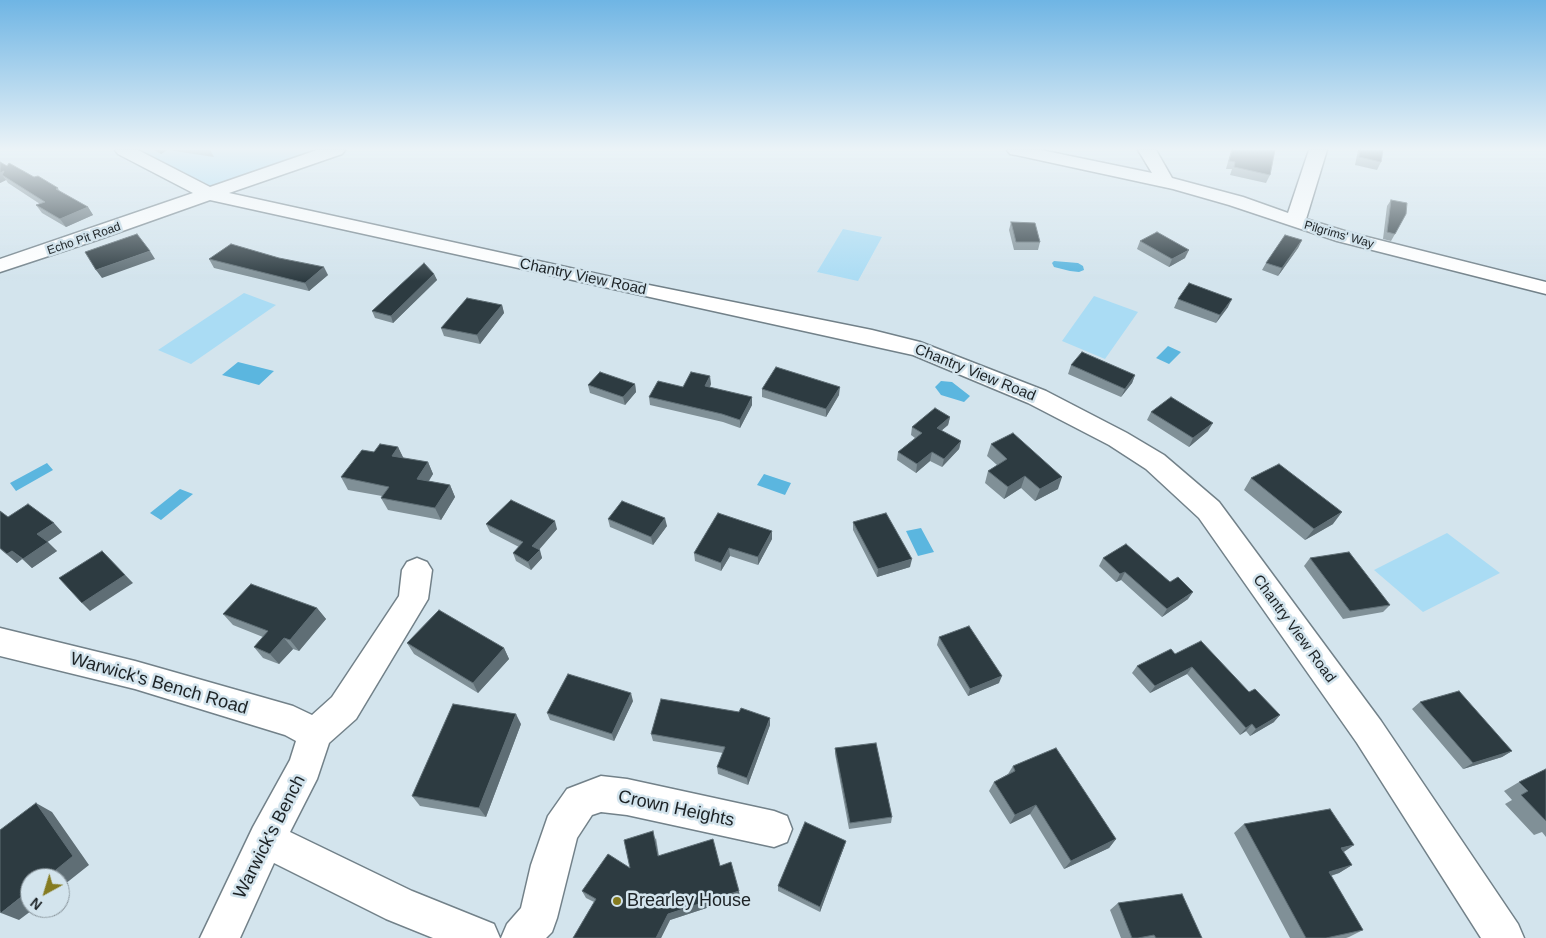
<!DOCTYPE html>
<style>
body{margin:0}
#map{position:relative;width:1546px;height:938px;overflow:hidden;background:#d3e4ed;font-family:Helvetica,sans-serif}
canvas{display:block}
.north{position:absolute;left:20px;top:868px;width:50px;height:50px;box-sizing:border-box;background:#d3e4ed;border:1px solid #8a969d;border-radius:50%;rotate:219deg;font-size:14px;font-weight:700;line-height:20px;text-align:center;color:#1c2225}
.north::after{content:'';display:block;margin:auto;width:18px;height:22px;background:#857b20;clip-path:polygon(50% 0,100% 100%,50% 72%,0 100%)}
</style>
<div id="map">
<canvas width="1546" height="938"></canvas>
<div class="north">N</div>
</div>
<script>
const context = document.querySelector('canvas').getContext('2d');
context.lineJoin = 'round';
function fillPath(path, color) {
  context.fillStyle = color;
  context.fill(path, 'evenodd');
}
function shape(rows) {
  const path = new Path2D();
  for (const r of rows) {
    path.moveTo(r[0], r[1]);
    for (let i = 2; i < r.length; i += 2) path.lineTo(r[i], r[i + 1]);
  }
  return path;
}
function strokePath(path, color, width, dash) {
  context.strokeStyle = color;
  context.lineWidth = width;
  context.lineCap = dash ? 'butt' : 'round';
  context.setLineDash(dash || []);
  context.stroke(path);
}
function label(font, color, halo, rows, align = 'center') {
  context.font = font + ' Helvetica,sans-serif';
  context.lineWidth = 5;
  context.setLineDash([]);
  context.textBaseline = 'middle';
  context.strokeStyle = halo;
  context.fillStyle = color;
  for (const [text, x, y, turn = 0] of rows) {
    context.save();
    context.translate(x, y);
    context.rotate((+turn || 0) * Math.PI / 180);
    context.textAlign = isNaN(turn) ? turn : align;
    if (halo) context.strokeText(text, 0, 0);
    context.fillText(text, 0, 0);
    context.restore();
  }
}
const green = shape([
 [136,150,318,150,211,186],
 [843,229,882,237,858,281,817,272],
 [244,293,276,305,191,364,158,350],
 [1094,296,1138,312,1105,359,1062,341],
 [1447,533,1500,573,1423,612,1374,570]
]);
const water = shape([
 [1054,261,1078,263,1083,266,1084,270,1079,272,1070,271,1054,267,1052,263],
 [1168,346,1181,352,1169,364,1156,358],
 [238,362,274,371,259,385,222,375],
 [941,381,952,382,970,396,964,402,941,395,935,387],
 [47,463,53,470,16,491,10,483],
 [764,474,791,483,785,495,757,485],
 [180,489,193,494,161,520,150,513],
 [921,528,934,552,918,556,906,531]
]);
const minor = shape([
 [115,150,138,150,210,187,317,150,345,150,342,154,229,193,634,282,872,330,920,342,1046,391,1127,433,1164,455,1219,502,1381,721,1518,924,1524,938,1481,938,1357,743,1199,518,1146,469,1109,445,1028,403,913,355,210,200,97,240,0,272,0,259,193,193,118,154,115,150],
 [1007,150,1041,150,1152,173,1138,150,1156,150,1172,178,1243,197,1288,213,1309,150,1327,150,1306,219,1351,233,1546,282,1546,294,1337,241,1229,205,1173,189,1016,155,1010,154,1007,150],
 [417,558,427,562,432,570,428,599,356,719,329,743,317,779,290,832,412,891,494,924,500,938,433,938,386,919,274,863,240,938,200,938,253,827,290,760,296,741,285,735,135,689,0,656,0,628,135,661,293,706,312,715,332,697,399,596,402,570,407,562,417,558],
 [601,776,627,779,774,811,787,816,792,829,787,842,774,847,627,815,601,812,592,815,577,838,557,918,552,932,546,938,501,938,507,924,521,908,531,865,548,816,567,789,601,776]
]);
const wall = shape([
 [154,150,167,150,161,154],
 [168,150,210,150,214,157],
 [1231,150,1275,150,1270,175,1266,183,1230,175,1232,169,1226,169],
 [1358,150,1383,150,1381,162,1377,170,1355,165],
 [0,162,7,166,58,188,60,192,88,207,93,215,66,227,42,213,36,205,40,204,8,183,6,180,0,183],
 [1391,200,1395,234,1391,241,1383,239,1387,206],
 [1011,222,1040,242,1038,250,1014,250,1009,230],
 [1302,240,1298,248,1278,276,1262,270,1266,263],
 [1140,241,1185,258,1169,267,1137,249],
 [279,258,328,275,309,291,214,268,209,259],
 [434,274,437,280,393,323,375,318,372,311],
 [1178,299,1228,307,1216,323,1174,308],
 [502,305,504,313,480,344,444,336,441,328],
 [1071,365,1135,375,1132,383,1121,397,1068,374],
 [635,384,636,392,625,405,590,393,588,385],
 [711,384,710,387,752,405,740,428,723,422,650,405,649,397,683,387],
 [762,389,839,395,826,417,762,397],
 [1151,412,1208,431,1189,447,1147,420],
 [950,417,948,425,941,431,961,441,959,449,942,467,930,461,916,473,897,460,898,452,915,438,911,435,912,427],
 [991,444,1058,489,1035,501,1021,488,1004,499,985,483,988,471,997,465,987,456],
 [398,447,403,458,428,462,433,474,429,481,450,485,455,497,441,520,388,510,381,498,382,496,348,490,341,477,374,452],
 [1251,478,1333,524,1305,540,1244,490],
 [0,511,8,517,62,532,47,542,57,551,32,568,22,559,17,563,0,549],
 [608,519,667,526,653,545,610,527],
 [853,522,910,567,877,577,853,530],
 [486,524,557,529,539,550,542,558,531,570,516,561,513,553,519,547,490,532],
 [772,539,758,565,730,556,721,571,695,561,694,553],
 [1103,558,1188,599,1162,617,1121,580,1116,582,1099,566],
 [1310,558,1390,605,1383,612,1343,619,1304,566],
 [317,608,326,619,299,651,293,649,279,664,263,658,254,647,263,637,233,625,223,614],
 [939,637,999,683,968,696,937,645],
 [407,643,504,648,509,659,478,693,414,654],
 [1175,654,1274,722,1250,736,1246,731,1240,735,1187,674,1150,693,1132,673,1137,666],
 [633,701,614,741,550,720,547,713],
 [1420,702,1512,751,1502,757,1463,769,1412,709],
 [521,724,486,817,420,806,412,796],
 [770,725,748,785,718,774,717,767,723,753,653,741,651,734],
 [835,748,892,817,891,823,849,829,835,754],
 [1013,766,1116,839,1109,848,1064,869,1030,814,1010,824,989,791,994,782,1008,774],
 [1546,769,1546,837,1542,832,1534,835,1505,804,1512,800,1504,791,1519,782],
 [1244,824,1343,852,1352,865,1339,873,1331,876,1363,930,1349,937,1346,938,1290,938,1234,833],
 [656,838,659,856,720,866,740,897,670,920,661,938,573,938,594,902,586,898,582,891,630,868],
 [846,841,844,847,820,912,778,891,778,886],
 [1118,903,1202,938,1121,938,1110,910]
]);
const shadedWall = shape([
 [159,150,167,150,161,154],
 [4,171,2,175,6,180,0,183,0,173],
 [88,207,93,215,66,227,60,219],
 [1302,240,1298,248,1278,276,1282,268],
 [1189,250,1185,258,1169,267,1172,259],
 [150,251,155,259,102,278,96,270],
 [324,267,328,275,309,291,305,283],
 [434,274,437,280,393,323,391,316],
 [1232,299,1228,307,1216,323,1220,315],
 [502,305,504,313,480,344,477,335],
 [1135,375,1132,383,1121,397,1125,389],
 [710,376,711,384,706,394,705,386],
 [635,384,636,392,625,405,623,397],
 [840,387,839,395,826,417,826,409],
 [752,397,752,405,740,428,740,420],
 [950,417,948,425,935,436,937,428],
 [1213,423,1208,431,1189,447,1193,438],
 [961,441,959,449,942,467,944,459],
 [398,447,404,459,392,456],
 [932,452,930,461,916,473,917,464],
 [428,462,433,474,422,491,417,479],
 [1025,476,1021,488,1004,499,1008,487],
 [1062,477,1058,489,1035,501,1040,489],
 [450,485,455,497,441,520,435,508],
 [1342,512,1333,524,1305,540,1314,529],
 [665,518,667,526,653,545,651,537],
 [555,521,557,529,535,554,532,546],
 [54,523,62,532,46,543,37,534],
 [772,531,772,539,758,565,758,557],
 [48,542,57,551,32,568,23,559],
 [729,548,730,556,721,571,721,563],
 [540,550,542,558,531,570,528,562],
 [12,551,22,559,17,563,7,554],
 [102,551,133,583,90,611,82,603],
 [912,559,910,567,877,577,878,569],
 [1125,572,1121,580,1116,582,1120,574],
 [1193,592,1188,599,1162,617,1167,609],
 [317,608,326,619,299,651,290,640],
 [284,638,293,649,279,664,270,654],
 [504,648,509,659,478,693,473,683],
 [1192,667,1187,674,1150,693,1155,686],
 [1002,676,999,683,968,696,970,689],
 [631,693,633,701,614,741,612,734],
 [516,714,521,724,486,817,479,808],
 [1280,715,1274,722,1250,736,1256,729],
 [770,718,770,725,748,785,747,778],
 [1252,724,1246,731,1240,735,1246,728],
 [1512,751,1502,757,1463,769,1473,763],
 [36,803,52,812,89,865,60,888,60,878,46,878],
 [1036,805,1030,814,1010,824,1015,815],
 [1116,839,1109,848,1064,869,1071,861],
 [846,841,844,847,820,912,820,907],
 [1354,845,1341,854,1341,848],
 [1352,865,1339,873,1316,880,1329,872],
 [30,890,30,908,35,908,19,920,1,913],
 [739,891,740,897,670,920,661,938,656,938,668,914]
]);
const building = shape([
 [1232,150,1275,150,1270,175,1234,167,1235,162,1229,161,1232,150],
 [1360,150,1383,150,1381,162,1359,157,1360,150],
 [0,162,7,166,9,163,34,177,38,176,58,188,56,189,88,207,60,219,36,205,45,202,2,175,4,171,0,173,0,162],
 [1391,200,1407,203,1406,214,1395,234,1387,232,1391,200],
 [1011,222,1035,223,1040,242,1016,242,1011,222],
 [1157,232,1189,250,1172,259,1140,241,1157,232],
 [137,234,150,251,96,270,85,252,137,234],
 [1285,235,1302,240,1282,268,1266,263,1285,235],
 [231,244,279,258,324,267,305,283,209,259,231,244],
 [424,263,434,274,391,316,372,311,424,263],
 [1189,283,1232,299,1220,315,1178,299,1189,283],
 [467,298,502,305,477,335,441,328,467,298],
 [1082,352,1135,375,1125,389,1071,365,1082,352],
 [776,367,840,387,826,409,762,389,776,367],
 [600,372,635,384,623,397,588,385,600,372],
 [691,372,710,376,705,386,752,397,740,420,722,414,649,397,658,381,683,387,691,372],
 [1171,397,1213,423,1193,438,1151,412,1171,397],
 [935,408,950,417,937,428,961,441,944,459,932,452,917,464,898,452,922,433,912,427,935,408],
 [1013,433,1062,477,1040,489,1025,476,1008,487,988,471,1007,459,991,444,1013,433],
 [380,444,398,447,392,456,428,462,417,479,450,485,435,508,381,498,389,487,341,477,362,450,374,452,380,444],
 [1279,464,1342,512,1314,529,1251,478,1279,464],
 [511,500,555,521,532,546,540,550,528,562,513,553,523,542,486,524,511,500],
 [622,501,665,518,651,537,608,519,622,501],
 [28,504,54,523,37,534,48,542,23,559,12,551,7,554,0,548,0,511,8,517,28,504],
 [718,513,772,531,758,557,729,548,721,563,694,553,718,513],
 [886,513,912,559,878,569,853,522,886,513],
 [1126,544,1170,582,1178,577,1193,592,1167,609,1125,572,1120,574,1103,558,1126,544],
 [102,551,125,575,82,603,59,578,102,551],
 [1349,552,1390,605,1350,611,1310,558,1349,552],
 [251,584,317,608,290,640,284,638,270,654,254,647,268,631,223,614,251,584],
 [439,610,504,648,473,683,407,643,439,610],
 [969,626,1002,676,970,689,939,637,969,626],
 [1201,641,1249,692,1255,689,1280,715,1256,729,1252,724,1246,728,1192,667,1155,686,1137,666,1171,649,1175,654,1201,641],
 [568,674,631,693,612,734,547,713,568,674],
 [1459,691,1512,751,1473,763,1420,702,1459,691],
 [661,699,739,712,741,708,770,718,747,778,717,767,725,747,651,734,661,699],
 [453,704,516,714,479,808,412,796,453,704],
 [876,743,892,817,850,823,835,748,876,743],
 [1056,748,1116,839,1071,861,1036,805,1015,815,994,782,1015,771,1013,766,1056,748],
 [1546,769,1546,821,1521,795,1528,791,1519,782,1546,769],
 [36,803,73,856,46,878,30,878,30,890,1,913,0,911,0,830,36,803],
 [1330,809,1354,845,1341,848,1352,865,1329,872,1363,930,1326,938,1306,938,1244,824,1330,809],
 [805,822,846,841,820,907,778,886,805,822],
 [653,831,658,856,713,839,720,866,731,862,739,891,668,914,656,938,573,938,596,899,582,891,608,854,630,868,624,840,653,831],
 [1182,894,1202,938,1156,938,1154,935,1138,938,1132,938,1118,903,1182,894]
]);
const markers = [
 [617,901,5,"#857b20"]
];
const farStreetnames = [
 ["Pilgrims' Way",1339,235,16],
 ["Echo Pit Road",84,239,-19]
];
const streetNames = [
 ["Chantry View Road",583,277,12],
 ["Chantry View Road",975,373,22],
 ["Chantry View Road",1294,629,54]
];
const nearStreetnames = [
 ["Warwick's Bench Road",159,684,16],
 ["Crown Heights",676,809,12],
 ["Warwick's Bench",270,837,-63]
];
const nearPoinames = [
 ["Brearley House",627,901]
];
fillPath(green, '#aadcf4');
fillPath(water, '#5bb6df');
strokePath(minor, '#728189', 3);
fillPath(minor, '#fff');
fillPath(wall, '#809097');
fillPath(shadedWall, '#5f6e75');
fillPath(building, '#2d3b41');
strokePath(building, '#5f6e75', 1);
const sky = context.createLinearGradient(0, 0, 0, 281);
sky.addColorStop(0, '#6fb5e4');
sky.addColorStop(0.53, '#ebf3f7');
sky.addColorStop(1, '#ebf3f700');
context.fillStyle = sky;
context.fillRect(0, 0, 1546, 281);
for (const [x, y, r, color] of markers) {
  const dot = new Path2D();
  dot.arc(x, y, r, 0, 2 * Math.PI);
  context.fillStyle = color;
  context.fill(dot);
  strokePath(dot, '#d3e4ed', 2);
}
label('12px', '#1c2225', '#d3e4ed', farStreetnames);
label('15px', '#1c2225', '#d3e4ed', streetNames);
label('18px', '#1c2225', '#d3e4ed', nearStreetnames);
label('18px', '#1c2225', '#d3e4ed', nearPoinames, 'left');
</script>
